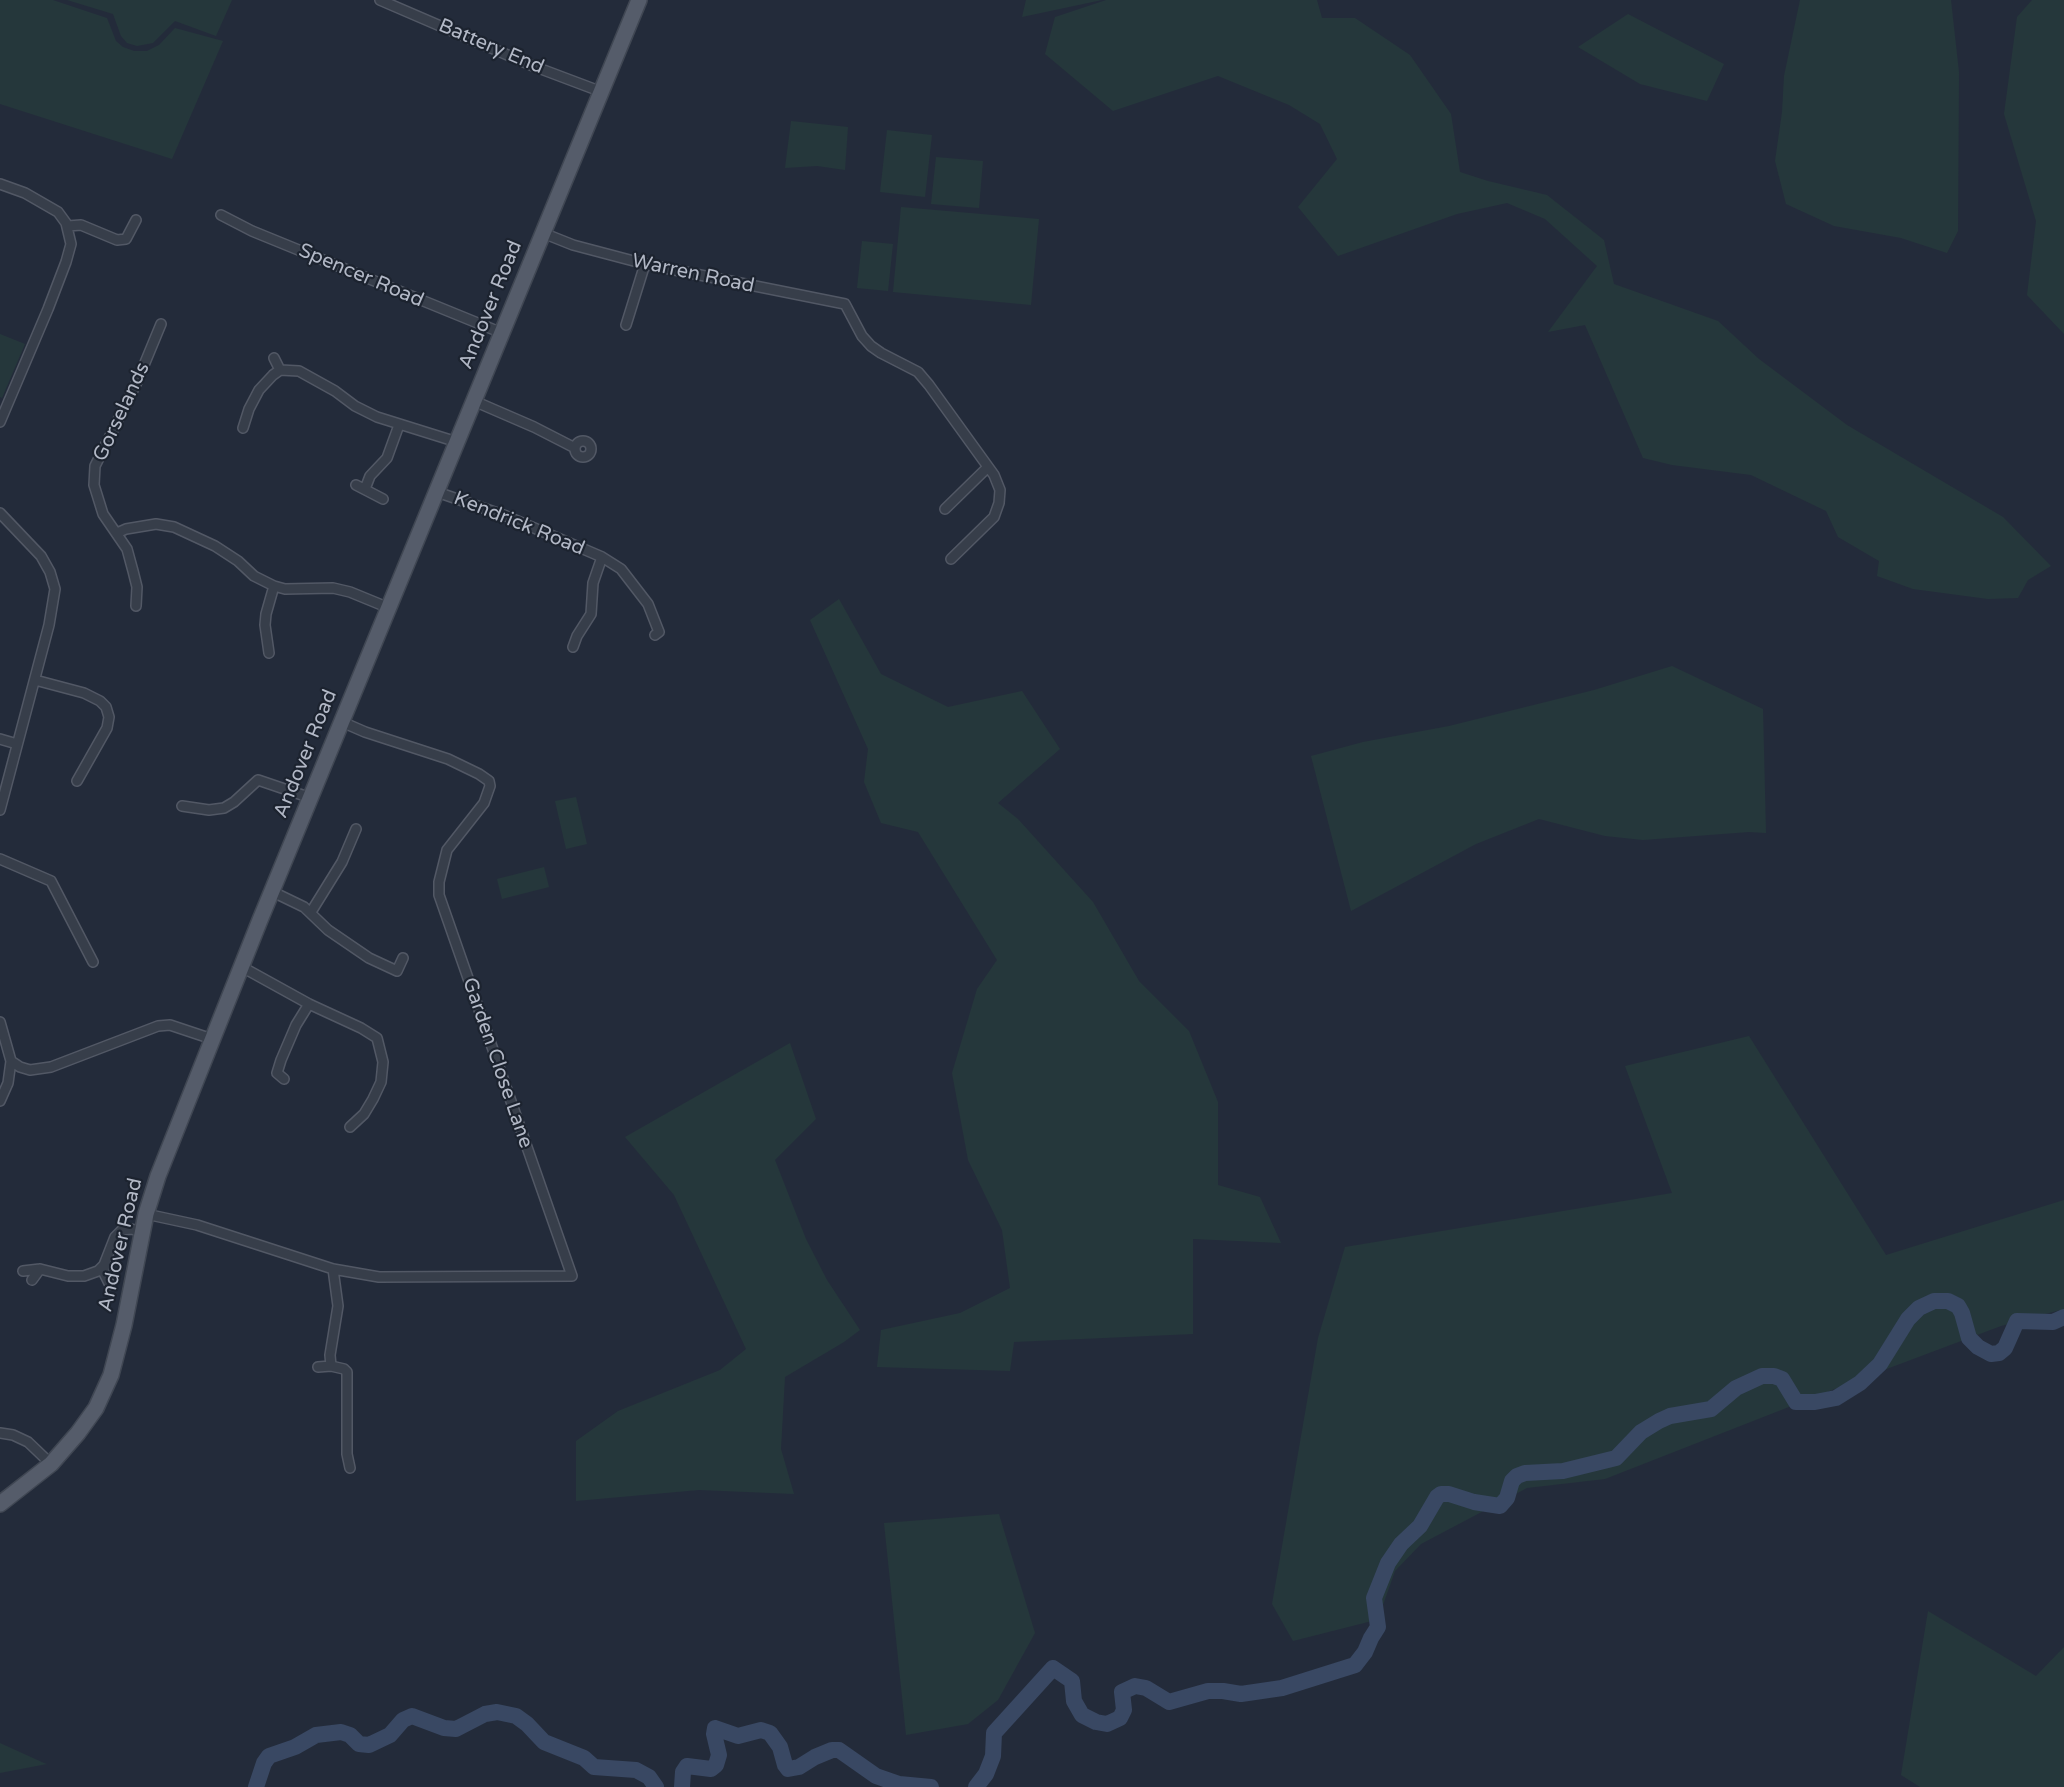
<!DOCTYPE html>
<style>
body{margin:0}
canvas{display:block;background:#232b3a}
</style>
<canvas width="2064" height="1787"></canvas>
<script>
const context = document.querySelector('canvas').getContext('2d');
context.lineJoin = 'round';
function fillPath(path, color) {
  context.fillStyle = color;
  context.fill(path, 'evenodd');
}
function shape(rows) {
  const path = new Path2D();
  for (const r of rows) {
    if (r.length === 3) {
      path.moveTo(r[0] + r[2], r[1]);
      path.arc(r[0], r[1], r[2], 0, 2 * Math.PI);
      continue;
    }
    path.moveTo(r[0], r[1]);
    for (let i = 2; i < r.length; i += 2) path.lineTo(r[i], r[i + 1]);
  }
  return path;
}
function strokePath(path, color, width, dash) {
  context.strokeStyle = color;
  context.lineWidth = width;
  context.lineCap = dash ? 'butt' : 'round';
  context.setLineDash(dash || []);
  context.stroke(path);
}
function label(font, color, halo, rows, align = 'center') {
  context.font = font + ' "Varela Round",sans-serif';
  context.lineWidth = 4.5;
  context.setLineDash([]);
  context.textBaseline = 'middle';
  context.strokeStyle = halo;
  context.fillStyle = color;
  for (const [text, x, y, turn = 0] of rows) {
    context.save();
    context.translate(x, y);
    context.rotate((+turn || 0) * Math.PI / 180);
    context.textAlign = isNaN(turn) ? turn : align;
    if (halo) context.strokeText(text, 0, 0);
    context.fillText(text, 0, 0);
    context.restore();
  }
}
const green = shape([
 [0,0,53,0,107,18,116,41,123,47,134,51,147,51,159,45,175,28,223,41,172,159,0,104],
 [67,0,232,0,216,36,175,21,153,43,137,46,127,43,121,36,113,14],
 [1026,0,1102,0,1022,17],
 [1106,0,1317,0,1322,18,1355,18,1410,55,1451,114,1460,172,1488,181,1547,195,1604,240,1614,284,1718,321,1759,359,1847,425,2003,517,2051,566,2028,580,2018,598,1988,599,1913,589,1877,576,1879,561,1838,537,1826,511,1751,475,1672,465,1643,458,1585,325,1548,332,1597,266,1545,219,1507,203,1457,214,1338,256,1298,207,1337,159,1320,124,1289,105,1218,76,1113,111,1045,54,1055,17],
 [1800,0,1951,0,1959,72,1958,231,1947,253,1901,238,1834,226,1786,204,1775,161,1782,112,1784,76],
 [2032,0,2064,0,2064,334,2027,295,2036,221,2004,114,2017,17],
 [1628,14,1724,64,1707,101,1640,84,1578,47],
 [791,121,848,127,845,170,817,166,785,168],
 [887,130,932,135,925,197,880,192],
 [936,157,983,161,979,208,931,204],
 [901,207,1039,219,1031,305,893,292],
 [862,241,893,244,888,291,857,288],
 [0,334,25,344,2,398,0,397],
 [839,599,881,674,948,707,1022,691,1060,749,998,803,1018,819,1093,902,1139,981,1189,1031,1218,1102,1218,1185,1260,1197,1281,1243,1193,1239,1193,1334,1014,1342,1010,1371,877,1367,881,1330,960,1313,1010,1288,1002,1230,968,1160,952,1073,977,989,997,960,918,832,881,823,864,782,868,749,810,620],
 [1672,666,1763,709,1766,833,1749,832,1643,840,1605,836,1539,819,1476,844,1351,911,1311,756,1363,742,1449,726,1594,690],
 [576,797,587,844,566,849,555,801],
 [544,867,549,887,502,899,497,879],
 [1749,1036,1886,1255,2064,1200,2064,1309,2001,1326,1868,1376,1605,1479,1527,1488,1421,1544,1395,1571,1383,1605,1372,1621,1293,1641,1272,1604,1318,1338,1345,1247,1672,1193,1625,1066],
 [790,1043,816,1119,775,1160,806,1239,827,1280,860,1330,844,1342,785,1377,781,1449,794,1494,699,1490,576,1501,576,1441,618,1411,720,1370,746,1349,674,1195,625,1137],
 [999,1514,1035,1633,998,1700,968,1724,906,1735,884,1523],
 [1928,1611,2036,1676,2064,1647,2064,1787,1920,1787,1901,1775],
 [0,1743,44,1763,47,1764,0,1773]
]);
const river = shape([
 [256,1787,264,1763,269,1756,295,1747,316,1735,341,1732,350,1735,359,1744,369,1745,390,1735,403,1720,412,1716,444,1728,456,1729,485,1714,497,1712,516,1716,527,1724,544,1742,584,1758,594,1767,636,1770,649,1777,656,1787],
 [682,1787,683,1772,687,1766,711,1769,716,1765,719,1755,714,1734,715,1728,738,1736,761,1730,770,1733,780,1747,785,1765,788,1769,799,1767,815,1757,832,1750,839,1750,876,1776,899,1784,931,1787],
 [976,1787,986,1774,993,1756,994,1733,1053,1668,1072,1681,1074,1701,1082,1715,1096,1722,1107,1724,1120,1718,1124,1710,1122,1692,1135,1686,1146,1688,1169,1702,1208,1691,1223,1691,1241,1694,1282,1688,1355,1665,1365,1652,1371,1638,1378,1627,1374,1598,1388,1563,1401,1544,1420,1526,1437,1497,1441,1494,1449,1494,1474,1502,1500,1506,1507,1498,1512,1481,1517,1476,1525,1473,1563,1471,1616,1458,1641,1432,1659,1421,1670,1416,1711,1409,1736,1388,1762,1376,1774,1376,1782,1379,1796,1402,1815,1402,1836,1398,1860,1383,1880,1364,1908,1319,1919,1308,1934,1301,1948,1301,1958,1306,1962,1313,1969,1338,1978,1347,1991,1354,1999,1353,2005,1348,2017,1321,2053,1322,2064,1317]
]);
const street = shape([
 [380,0,533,66,602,92],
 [0,184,25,193,58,212,66,223,71,244,66,262,48,309,0,422],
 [221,215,252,231,502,333],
 [68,226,81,225,117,240,126,239,136,220],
 [543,233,573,245,645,264,845,304,862,336,871,346,881,353,918,372,929,385,994,475,1000,490,999,503,994,517,951,559],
 [626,325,645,264],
 [274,358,280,370],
 [474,401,534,427,575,448],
 [243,428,249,409,259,390,273,375,280,370,299,371,335,391,355,406,377,417,457,442],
 [583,449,8],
 [356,485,383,499],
 [365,489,370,476,387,458,399,425],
 [437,492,506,516,553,536,602,557,621,569,648,604,659,632,655,635],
 [945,509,988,467],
 [0,513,41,556,50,572,55,589,49,625,0,810],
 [117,533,126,529,156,524,174,527,215,546,238,561,254,576,274,586,285,589,333,588,350,592,389,608],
 [136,606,137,587,133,571,127,549,103,514,94,485,95,466,137,382,161,324],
 [573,647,577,636,591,614,593,583,602,557],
 [269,653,265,625,266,614,274,586],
 [35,680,84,693,100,701,106,707,109,717,107,728,77,781],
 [0,739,17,744],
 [182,806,209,810,224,808,234,802,258,780,311,798],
 [0,859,51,881,93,962],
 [273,892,304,907,328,930,369,958,397,971,403,958],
 [311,912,342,862,356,829],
 [242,967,309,1004,361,1028,377,1038,383,1062,381,1082,373,1099,364,1114,350,1127],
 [0,1022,11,1061,20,1067,30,1070,51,1067,158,1026,170,1025,212,1039],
 [284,1079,277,1073,281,1060,296,1025,309,1004],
 [0,1101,8,1083,11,1061],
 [146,1214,197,1225,333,1269,379,1277,572,1276,439,895,439,882,447,850,484,803,490,786,489,781,479,774,448,759,365,732,342,722],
 [104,1265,104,1273,110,1285],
 [333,1269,338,1306,330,1355,331,1366,344,1369,347,1372,347,1454,350,1468],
 [23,1271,40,1269,68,1276,84,1276,98,1271,104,1265,115,1237,122,1230,131,1229,143,1232],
 [32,1280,40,1269],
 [318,1367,331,1366],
 [0,1433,13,1435,28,1442,51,1464]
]);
const primary = shape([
 [0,1504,51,1464,78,1433,96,1408,111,1375,124,1325,146,1214,158,1176,260,920,639,0]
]);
const streetNames = [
 ["Battery End",491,47,23],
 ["Warren Road",693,274,12],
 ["Spencer Road",361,276,23],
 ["Andover Road",491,305,-68],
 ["Gorselands",122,412,-65],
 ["Kendrick Road",519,524,22],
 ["Andover Road",306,754,-68],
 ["Garden Close Lane",497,1063,71],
 ["Andover Road",121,1245,-77]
];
fillPath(green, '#25373b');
strokePath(river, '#394863', 16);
strokePath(street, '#525865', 12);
strokePath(primary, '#404753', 18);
strokePath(street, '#373e4a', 9);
strokePath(primary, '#555c6a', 15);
label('20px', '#b2b8c6', '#1c232f', streetNames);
</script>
